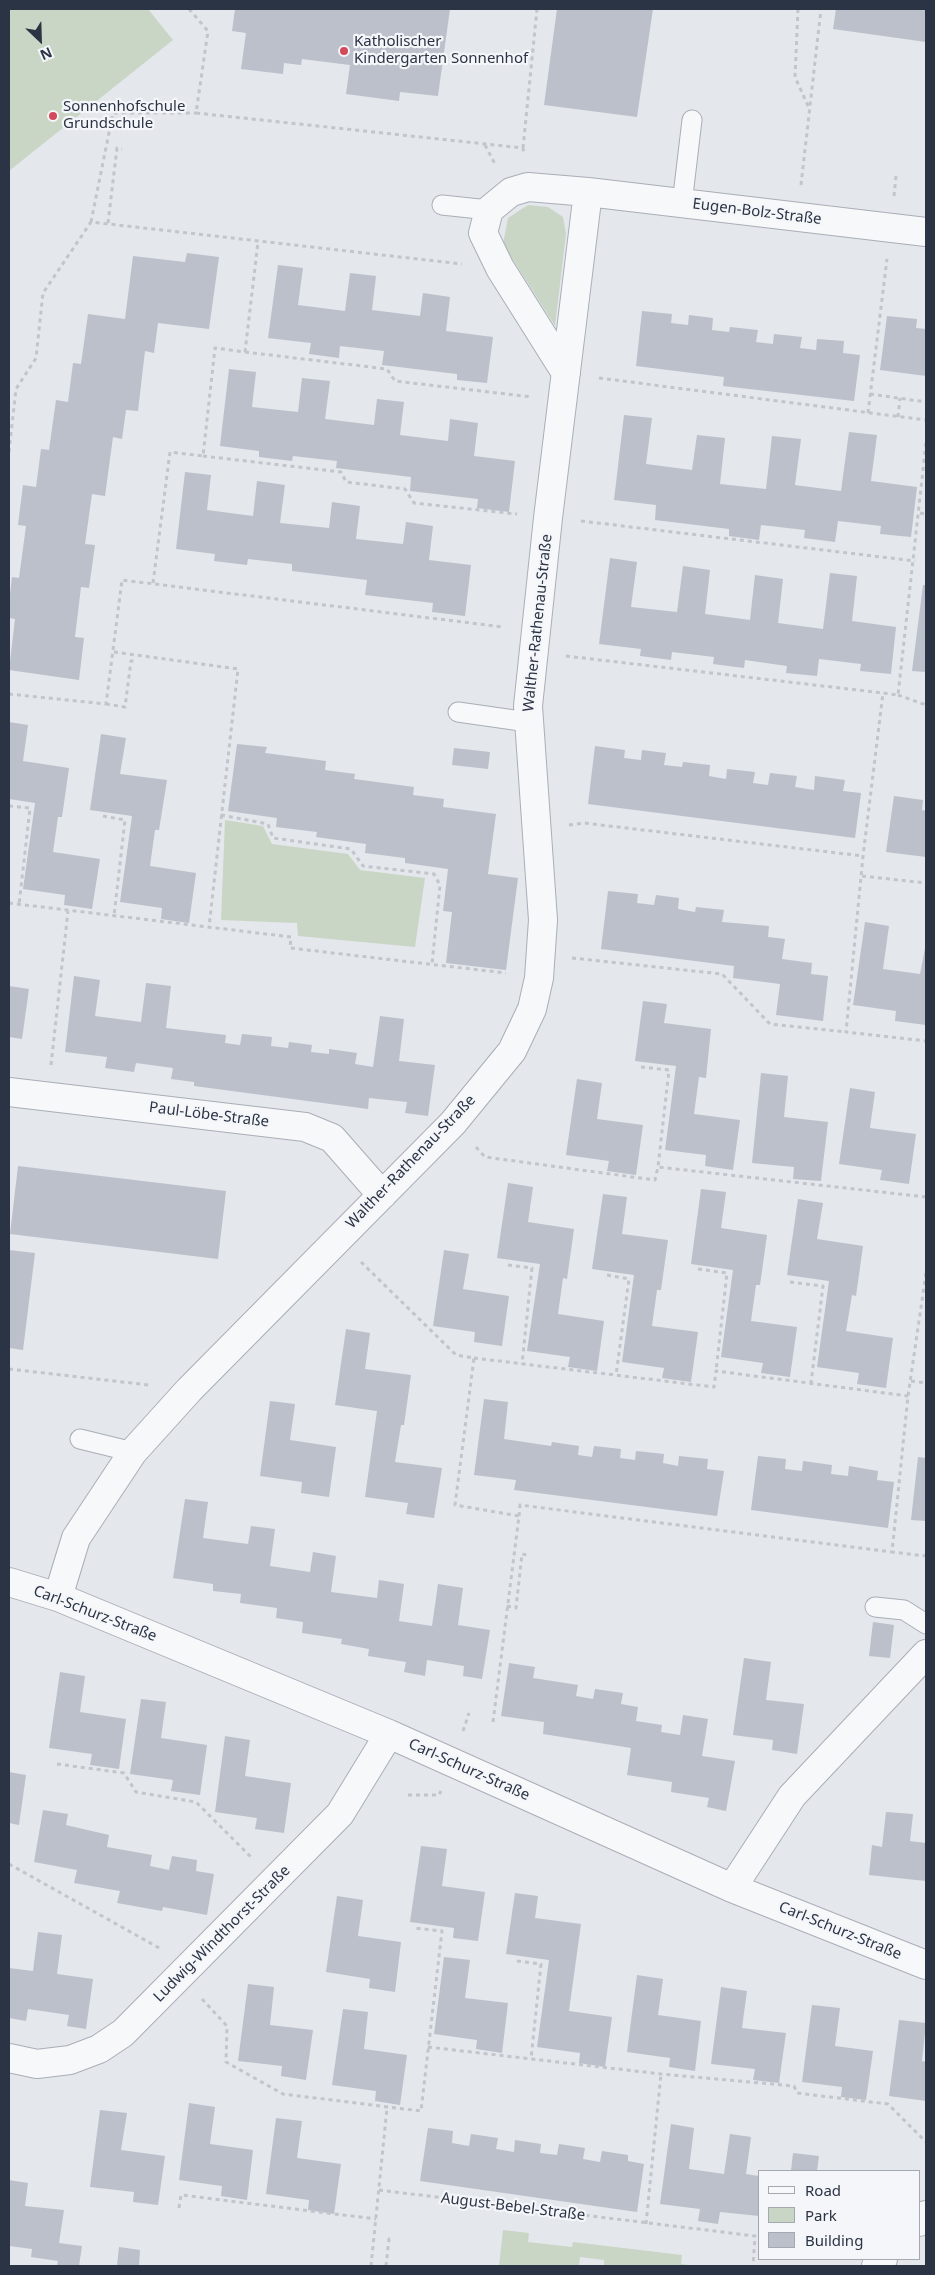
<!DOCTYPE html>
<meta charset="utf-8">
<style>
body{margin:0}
#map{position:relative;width:935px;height:2275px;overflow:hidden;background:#e4e7ec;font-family:"Noto Sans",sans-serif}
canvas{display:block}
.frame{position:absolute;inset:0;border:10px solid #2b3445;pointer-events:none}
.legend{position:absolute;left:758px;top:2170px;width:162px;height:90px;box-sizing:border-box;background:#f4f6f9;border:1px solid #a4a8b1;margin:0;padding:6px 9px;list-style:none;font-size:15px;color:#2b3445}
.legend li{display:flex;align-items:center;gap:10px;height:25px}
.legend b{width:25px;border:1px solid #a4a8b1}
.north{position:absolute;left:15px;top:15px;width:50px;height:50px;-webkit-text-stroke:4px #f4f6f9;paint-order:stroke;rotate:156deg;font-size:14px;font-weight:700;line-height:20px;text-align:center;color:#2b3445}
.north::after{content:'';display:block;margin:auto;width:18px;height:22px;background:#2b3445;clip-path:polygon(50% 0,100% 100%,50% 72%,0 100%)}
</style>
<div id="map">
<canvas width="935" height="2275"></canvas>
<div class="frame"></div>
<ul class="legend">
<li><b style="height:6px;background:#f7f8fa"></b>Road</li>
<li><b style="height:14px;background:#c9d6c5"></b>Park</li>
<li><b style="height:14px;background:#bbc0ca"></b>Building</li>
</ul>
<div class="north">N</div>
</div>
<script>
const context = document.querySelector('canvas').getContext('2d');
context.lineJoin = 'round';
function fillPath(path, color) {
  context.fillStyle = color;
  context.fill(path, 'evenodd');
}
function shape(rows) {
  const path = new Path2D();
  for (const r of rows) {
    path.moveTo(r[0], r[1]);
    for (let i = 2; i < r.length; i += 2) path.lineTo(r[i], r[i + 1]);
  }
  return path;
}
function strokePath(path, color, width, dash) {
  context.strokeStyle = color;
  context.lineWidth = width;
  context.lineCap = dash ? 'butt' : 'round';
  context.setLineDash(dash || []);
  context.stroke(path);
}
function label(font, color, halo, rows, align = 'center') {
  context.font = font + ' "Noto Sans",sans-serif';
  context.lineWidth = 4.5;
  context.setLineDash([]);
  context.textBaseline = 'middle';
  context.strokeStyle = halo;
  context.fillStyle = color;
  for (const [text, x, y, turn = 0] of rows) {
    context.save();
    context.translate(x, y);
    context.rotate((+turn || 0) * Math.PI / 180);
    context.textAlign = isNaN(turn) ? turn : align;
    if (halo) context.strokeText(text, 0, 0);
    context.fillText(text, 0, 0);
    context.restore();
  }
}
const green = shape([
 [9,9,148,9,173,40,9,171],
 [528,205,548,207,563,217,566,234,555,326,503,244,508,218],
 [225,820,263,826,272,844,348,854,360,870,425,878,415,947,298,936,297,923,221,920],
 [503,2230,529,2233,528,2242,572,2247,573,2242,682,2255,681,2264,698,2266,604,2266,604,2260,580,2257,579,2266,499,2266]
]);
const building = shape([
 [235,9,450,9,438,96,400,92,399,101,346,94,350,65,302,59,301,65,284,63,283,74,241,69,246,33,232,31],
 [557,9,653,9,637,117,544,105],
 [836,9,926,9,926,42,833,29],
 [187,253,219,257,209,329,158,323,154,353,145,351,138,411,126,410,122,439,113,437,105,496,92,494,85,544,95,545,89,588,81,587,75,637,84,638,79,680,9,670,15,619,9,618,9,603,12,577,19,578,26,526,18,525,23,485,36,487,41,449,49,450,56,400,68,402,73,363,81,364,88,314,125,319,133,256,185,262],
 [278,265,303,268,298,305,345,311,350,273,376,276,372,310,420,316,423,293,450,297,446,331,493,337,487,383,457,380,457,374,382,365,384,351,340,346,339,358,309,354,311,343,268,338],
 [642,311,672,314,671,323,688,325,689,315,713,318,712,330,729,332,730,327,758,330,756,342,773,344,774,334,802,337,800,348,816,350,817,339,844,341,843,353,860,355,854,401,723,386,724,377,636,366],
 [887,316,917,319,916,328,926,329,926,376,880,370],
 [229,369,256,372,252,407,298,412,302,378,330,381,325,419,374,425,377,399,404,402,400,435,448,441,450,419,478,423,474,456,515,461,509,512,477,508,478,499,410,491,411,477,336,468,337,461,293,456,292,461,259,457,259,451,220,446],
 [624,415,652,418,646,464,692,470,697,435,725,438,720,484,766,489,772,436,801,439,795,485,841,491,849,432,877,435,871,481,917,487,911,537,880,534,881,526,838,521,835,542,804,538,805,530,761,525,759,540,729,536,729,529,655,520,656,505,614,500],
 [185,472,211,475,207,510,253,516,257,481,285,485,280,523,329,528,332,502,360,506,356,539,403,544,406,522,433,526,429,560,471,565,465,616,432,612,433,603,365,595,367,580,292,571,292,564,248,559,247,565,214,561,215,554,176,549],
 [610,558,637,562,631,607,677,612,683,566,710,570,705,614,750,620,755,575,783,579,778,623,823,629,830,573,857,576,852,621,896,627,891,674,860,671,861,664,819,659,817,676,786,673,787,666,745,660,744,668,713,664,714,657,672,652,671,660,640,656,641,649,599,644],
 [923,585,926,585,926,672,912,671],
 [9,722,28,725,23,761,69,768,62,817,58,817,53,852,100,859,92,909,64,905,65,895,23,889,35,803,9,799],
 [101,734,126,738,120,774,167,780,159,830,155,830,150,866,196,873,189,923,161,919,162,908,120,902,132,816,90,810],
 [237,744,267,747,265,753,326,761,325,770,355,774,354,779,414,787,413,795,444,799,443,807,496,814,488,874,518,878,506,970,446,963,452,912,443,911,448,869,405,863,405,858,365,853,366,844,316,837,317,832,276,827,277,818,228,811],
 [595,746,625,750,624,758,641,760,642,750,666,753,664,765,682,767,683,762,710,765,709,776,726,779,727,769,755,772,753,783,768,785,770,773,797,776,795,787,814,790,815,776,845,780,843,791,861,793,855,838,588,804],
 [454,748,490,752,488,769,452,765],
 [894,796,923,800,922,810,926,811,926,857,886,852],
 [608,891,638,894,637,903,654,905,656,895,679,898,678,909,695,912,696,907,724,910,722,922,769,926,768,937,785,939,782,959,812,963,811,974,828,976,823,1021,776,1015,780,984,733,978,734,966,601,949],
 [865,922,889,926,883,969,920,974,926,943,926,1025,895,1021,896,1011,853,1005],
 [74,976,100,980,95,1016,141,1022,146,983,171,986,166,1028,226,1035,225,1043,240,1045,242,1034,272,1037,271,1046,288,1048,289,1042,312,1045,311,1052,329,1054,329,1049,357,1053,355,1064,373,1067,380,1016,404,1019,399,1061,435,1065,428,1116,405,1113,407,1102,369,1098,368,1109,194,1086,194,1082,171,1079,173,1068,136,1063,134,1072,105,1068,107,1057,65,1052],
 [9,986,29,989,22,1039,9,1037],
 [643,1001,667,1004,664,1023,711,1029,706,1078,699,1077,694,1114,740,1120,733,1170,705,1166,706,1155,665,1150,676,1066,635,1061],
 [761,1073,788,1076,784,1117,828,1122,821,1181,793,1179,794,1167,752,1163],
 [577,1079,602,1083,597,1119,643,1125,636,1175,607,1171,609,1161,566,1155],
 [850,1088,875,1092,870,1128,916,1134,909,1184,880,1180,882,1170,839,1164],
 [18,1166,226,1191,218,1259,10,1234],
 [508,1183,533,1187,528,1222,574,1229,567,1279,563,1278,558,1314,604,1321,597,1371,568,1367,570,1357,527,1351,540,1264,497,1258],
 [701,1189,726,1192,721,1228,767,1235,760,1285,756,1285,751,1321,797,1327,790,1377,761,1373,763,1363,721,1357,733,1270,691,1264],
 [603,1194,627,1197,622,1234,668,1240,661,1290,657,1290,652,1326,698,1332,691,1382,662,1378,664,1368,622,1362,634,1275,592,1269],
 [798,1199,823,1203,817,1239,863,1246,856,1296,852,1295,846,1331,893,1338,886,1388,857,1384,859,1373,817,1367,829,1281,787,1275],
 [9,1250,35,1253,23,1350,9,1348],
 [444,1250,469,1254,463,1289,509,1296,502,1346,474,1342,475,1332,433,1326],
 [346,1329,370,1333,365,1369,411,1375,404,1425,401,1425,395,1462,442,1468,434,1518,406,1514,408,1503,365,1497,377,1411,335,1405],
 [484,1399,508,1402,504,1439,551,1446,552,1442,579,1446,578,1455,592,1457,594,1446,621,1449,620,1458,635,1460,636,1451,664,1454,663,1463,678,1466,679,1456,708,1459,707,1469,724,1471,717,1516,514,1490,516,1480,474,1475],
 [270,1401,295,1404,290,1440,336,1447,329,1497,301,1493,302,1482,260,1476],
 [758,1456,786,1459,785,1469,802,1471,803,1461,832,1465,831,1474,848,1476,849,1466,878,1471,877,1480,894,1482,888,1528,751,1510],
 [918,1457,926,1458,926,1521,911,1520],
 [185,1499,208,1502,203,1538,248,1544,251,1526,275,1529,270,1566,310,1572,313,1552,336,1556,331,1592,377,1598,379,1580,404,1584,399,1621,432,1626,438,1584,463,1588,458,1625,490,1630,482,1679,463,1676,464,1666,427,1660,425,1676,404,1672,406,1662,368,1656,369,1649,341,1644,342,1639,302,1633,303,1622,276,1618,277,1608,240,1603,241,1594,213,1591,213,1584,173,1578],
 [873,1622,894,1625,890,1658,869,1656],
 [744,1658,771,1662,766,1700,804,1704,797,1754,772,1750,773,1740,733,1735],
 [509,1663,535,1667,533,1678,578,1685,576,1696,593,1699,595,1689,623,1693,621,1704,638,1707,636,1721,662,1725,661,1732,680,1735,683,1715,708,1719,702,1756,735,1761,726,1811,707,1807,709,1798,671,1792,672,1782,627,1775,631,1748,543,1734,544,1722,501,1716],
 [60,1672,85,1676,80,1712,126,1719,119,1769,90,1765,92,1754,49,1748],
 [141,1699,166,1702,161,1738,207,1745,200,1795,171,1791,173,1780,130,1774],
 [225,1736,250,1740,245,1776,291,1783,284,1833,255,1829,257,1818,215,1812],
 [9,1772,26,1775,19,1825,9,1823],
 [43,1810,68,1814,66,1825,109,1835,107,1847,152,1855,150,1866,169,1870,172,1856,197,1860,196,1871,214,1874,207,1915,163,1907,162,1911,117,1903,120,1891,74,1883,77,1870,34,1862],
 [886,1812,913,1814,910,1841,926,1843,926,1881,869,1875,872,1845,882,1847],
 [421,1846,447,1849,442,1886,485,1892,478,1941,453,1938,454,1928,410,1922],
 [515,1893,538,1896,535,1918,581,1924,569,2011,612,2017,605,2067,579,2063,580,2053,537,2047,549,1960,506,1954],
 [337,1896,363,1900,358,1936,401,1942,395,1992,369,1988,370,1979,326,1972],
 [38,1932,62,1935,57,1974,93,1979,86,2029,67,2026,69,2015,28,2009,26,2021,9,2018,9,1968,33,1971],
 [444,1957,470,1960,465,1998,508,2003,502,2053,476,2049,477,2040,434,2034],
 [637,1975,663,1979,658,2015,701,2021,695,2071,669,2067,670,2058,627,2052],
 [248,1984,274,1987,270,2025,313,2030,306,2080,281,2076,282,2066,238,2061],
 [721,1987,747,1991,742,2028,786,2033,779,2083,753,2080,755,2069,711,2064],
 [812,2005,840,2008,835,2046,873,2051,866,2100,841,2097,842,2087,802,2082],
 [343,2009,368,2012,364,2049,407,2055,400,2105,375,2101,376,2091,332,2085],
 [899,2020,926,2023,922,2061,926,2062,926,2101,889,2096],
 [189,2103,215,2107,210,2144,253,2150,247,2200,221,2196,222,2186,179,2180],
 [100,2110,127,2113,121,2150,165,2156,158,2205,133,2202,134,2192,90,2187],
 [276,2118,302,2121,297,2158,341,2164,334,2214,308,2210,309,2200,266,2194],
 [671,2124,694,2128,689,2169,724,2174,730,2134,751,2137,746,2174,759,2176,759,2216,720,2212,718,2224,698,2221,700,2209,660,2204],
 [428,2128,453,2131,452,2143,469,2146,471,2134,498,2138,496,2149,514,2152,515,2140,541,2144,540,2153,557,2155,559,2144,585,2148,583,2159,600,2162,602,2151,628,2155,628,2161,644,2164,637,2212,420,2181],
 [793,2153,819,2156,817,2171,791,2171],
 [9,2180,28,2183,25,2206,64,2210,59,2243,82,2246,79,2266,57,2266,58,2261,31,2257,32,2249,9,2246],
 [119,2247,140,2250,139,2266,117,2266]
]);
const path = shape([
 [189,9,208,31,196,113,523,148,524,154],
 [798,9,795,77,809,108],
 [485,145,495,164],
 [523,148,537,9],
 [801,185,821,9],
 [894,196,896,176],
 [91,222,113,113,196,113],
 [108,223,117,148,122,149],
 [245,352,387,369,395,381,532,397],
 [599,378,926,420],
 [870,394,926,402],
 [868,413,887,259],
 [898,417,900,398],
 [926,443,898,695,883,693,863,856,846,1032,926,1041],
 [9,452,16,389,36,358,43,293,91,222,462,264],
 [203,456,341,472,346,482,405,489,414,503,517,514],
 [920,513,926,514],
 [581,521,915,561],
 [153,583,170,452,203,456,215,348,245,352,258,242],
 [114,652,238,669,209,927],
 [566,656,883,693],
 [9,694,106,704,122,580,503,627],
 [898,695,926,705],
 [106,704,125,707,131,661,136,661],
 [9,806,30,808,19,905],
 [221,815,268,824,273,838,351,849,363,866,434,874,440,885,432,964],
 [103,816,125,820,114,916],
 [569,825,584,823,863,856],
 [862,876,926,883],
 [9,903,291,937,290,948,506,973],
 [572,958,722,974,770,1024,846,1032],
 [51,1065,68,911],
 [641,1067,669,1070,658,1167],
 [476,1147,485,1157,655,1180,658,1167,926,1197],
 [361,1262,456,1355,474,1358,455,1505,519,1516,493,1722],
 [508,1265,532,1268,522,1364],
 [698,1269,727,1273,716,1371],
 [926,1273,908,1396,892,1552,926,1556],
 [607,1275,629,1279,616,1375],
 [790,1282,823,1286,811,1383],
 [474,1358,714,1387,716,1371,908,1396],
 [9,1369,149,1385],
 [911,1381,926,1383],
 [519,1516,520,1505,892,1552],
 [507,1606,516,1608,522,1554,527,1555],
 [463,1731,469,1713],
 [57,1764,124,1773,136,1792,196,1802,251,1857],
 [408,1795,439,1795,441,1791],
 [9,1864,161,1949],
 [517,1961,541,1964,531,2059],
 [202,1999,227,2026,226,2062,283,2094,421,2111,442,1931,414,1928],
 [428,2047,661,2074,794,2086,797,2093,888,2104,926,2142],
 [379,2190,755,2236,753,2266],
 [179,2208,181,2195,376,2219],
 [646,2224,661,2074],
 [371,2266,387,2108],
 [386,2266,389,2239,393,2239]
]);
const service = shape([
 [682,204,692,120],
 [442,205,489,210],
 [458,712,528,722],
 [80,1439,133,1452],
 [875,1607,904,1610,926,1624]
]);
const minor = shape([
 [566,373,500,268,483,233,489,210,511,192,528,187,588,192,926,232],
 [9,1092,305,1127,332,1138,382,1195],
 [9,1582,58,1597,389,1734,732,1888,926,1965],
 [58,1597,76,1538,133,1452,189,1390,453,1123,512,1051,532,1009,539,978,543,920,528,706,548,518,588,192],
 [732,1888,792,1796,926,1654],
 [9,2058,37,2064,70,2060,99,2049,123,2033,340,1814,389,1734],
 [919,2222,926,2215],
 [876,2266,883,2259]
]);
const markers = [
 [344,51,5,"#d1495b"],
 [53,116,5,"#d1495b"]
];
const poiNames = [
 ["Katholischer",354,42],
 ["Kindergarten Sonnenhof",354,59],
 ["Sonnenhofschule",63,107],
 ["Grundschule",63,124]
];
const streetNames = [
 ["Eugen-Bolz-Straße",757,212,7],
 ["Walther-Rathenau-Straße",538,623,-84],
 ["Paul-Löbe-Straße",209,1115,7],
 ["Walther-Rathenau-Straße",411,1162,-46],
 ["Carl-Schurz-Straße",95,1614,21],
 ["Carl-Schurz-Straße",469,1770,24],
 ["Carl-Schurz-Straße",840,1931,22],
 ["Ludwig-Windthorst-Straße",222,1934,-45],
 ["August-Bebel-Straße",513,2207,7]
];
fillPath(green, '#c9d6c5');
fillPath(building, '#bbc0ca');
strokePath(service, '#a9aeb7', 21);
strokePath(minor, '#a9aeb7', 30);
strokePath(path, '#c2c5cb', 3, [4, 4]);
strokePath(service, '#f7f8fa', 19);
strokePath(minor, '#f7f8fa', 28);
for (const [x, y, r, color] of markers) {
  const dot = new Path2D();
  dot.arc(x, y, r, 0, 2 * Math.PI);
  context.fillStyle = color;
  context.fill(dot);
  strokePath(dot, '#f4f6f9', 2);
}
label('15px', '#2b3445', '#f4f6f9', poiNames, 'left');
label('15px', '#2b3445', '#f4f6f9', streetNames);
</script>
